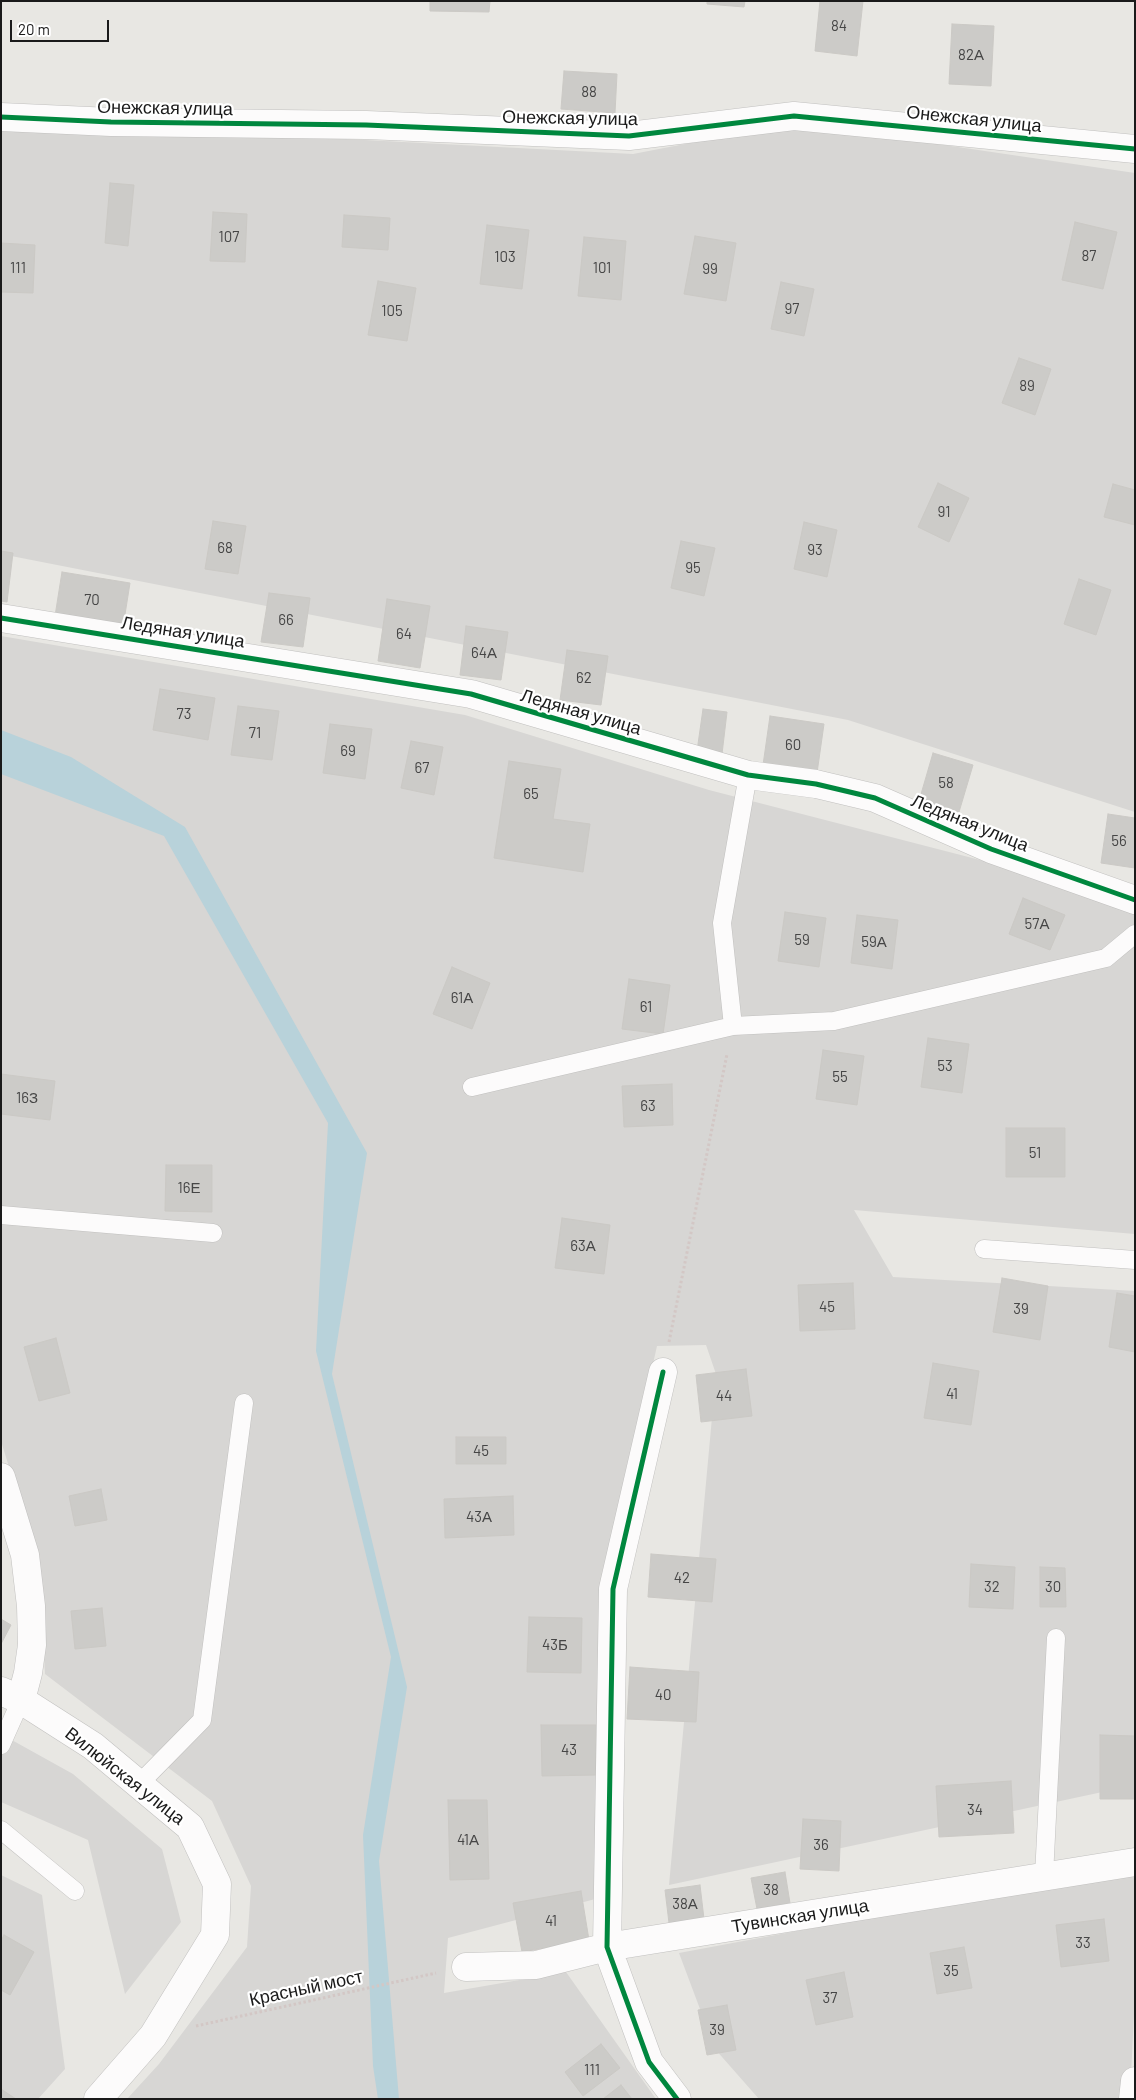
<!DOCTYPE html>
<meta charset="utf-8">
<style>
body{margin:0}
#map{position:relative;width:1136px;height:2100px;overflow:hidden;background:#e8e7e3;font-family:Barlow,sans-serif}
canvas{display:block}
.frame{position:absolute;inset:0;border:2px solid #1a1a1a;pointer-events:none}
.scale{position:absolute;left:10px;top:20px;width:99px;height:22px;box-sizing:border-box;border:2px solid #1a1a1a;border-top:0;padding-left:6px;font-size:15px;line-height:18px;white-space:nowrap;color:#1a1a1a;-webkit-text-stroke:4px #fff;paint-order:stroke}
</style>
<div id="map">
<canvas width="1136" height="2100"></canvas>
<div class="frame"></div>
<div class="scale">20 m</div>
</div>
<script>
const context = document.querySelector('canvas').getContext('2d');
context.lineJoin = 'round';
function fillPath(path, color) {
  context.fillStyle = color;
  context.fill(path, 'evenodd');
}
function shape(rows) {
  const path = new Path2D();
  for (const r of rows) {
    path.moveTo(r[0], r[1]);
    for (let i = 2; i < r.length; i += 2) path.lineTo(r[i], r[i + 1]);
  }
  return path;
}
function strokePath(path, color, width, dash) {
  context.strokeStyle = color;
  context.lineWidth = width;
  context.lineCap = dash ? 'butt' : 'round';
  context.setLineDash(dash || []);
  context.stroke(path);
}
function label(font, color, halo, rows, align = 'center') {
  context.font = font + ' Barlow,sans-serif';
  context.lineWidth = 4.5;
  context.setLineDash([]);
  context.textBaseline = 'middle';
  context.strokeStyle = halo;
  context.fillStyle = color;
  for (const [text, x, y, turn = 0] of rows) {
    context.save();
    context.translate(x, y);
    context.rotate((+turn || 0) * Math.PI / 180);
    context.textAlign = isNaN(turn) ? turn : align;
    if (halo) context.strokeText(text, 0, 0);
    context.fillText(text, 0, 0);
    context.restore();
  }
}
const residential = shape([
 [1,121,633,154,794,123,1135,173,1135,812,848,720,1,554],
 [1,636,465,715,709,790,1135,900,1135,1234,854,1210,893,1277,1135,1291,1135,1785,669,1885,716,1374,706,1345,657,1346,600,1599,599,1898,448,1938,444,1993,566,1972,656,2099,127,2099,159,2064,247,1947,251,1886,212,1801,45,1674,39,1564,1,1441],
 [1,1734,73,1774,162,1849,181,1922,125,1994,88,1840,1,1802],
 [1135,1868,1135,1994,1131,2075,1123,2099,759,2099,715,2049,679,1953],
 [1,1875,42,1895,65,2069,38,2099,1,2099]
]);
const water = shape([
 [1,730,71,757,185,827,367,1153,332,1374,407,1687,379,1861,399,2099,378,2099,373,2066,363,1835,391,1657,316,1351,328,1123,164,836,1,774]
]);
const building = shape([
 [430,1,490,1,489,12,430,11,430,1],
 [707,1,745,1,744,7,707,4,707,1],
 [820,1,863,1,857,56,815,51,820,1],
 [952,24,994,26,991,86,949,84,952,24],
 [564,71,617,74,615,113,561,109,564,71],
 [110,183,134,185,128,246,105,243,110,183],
 [213,212,247,214,245,262,210,261,213,212],
 [344,215,390,218,388,250,342,247,344,215],
 [1075,222,1117,232,1103,289,1062,280,1075,222],
 [487,225,529,230,522,289,480,284,487,225],
 [695,236,736,243,726,301,684,294,695,236],
 [584,237,626,241,621,300,578,296,584,237],
 [1,243,35,245,33,293,1,292,1,243],
 [378,281,416,288,407,341,368,335,378,281],
 [781,282,814,289,804,336,771,329,781,282],
 [1019,358,1051,369,1035,415,1002,403,1019,358],
 [938,483,969,498,949,542,918,527,938,483],
 [1113,484,1135,490,1135,525,1104,517,1113,484],
 [213,521,246,526,238,574,205,569,213,521],
 [804,522,837,530,827,577,794,569,804,522],
 [681,541,715,548,704,596,671,588,681,541],
 [1,551,13,553,7,602,1,601,1,551],
 [62,572,130,583,123,627,55,616,62,572],
 [1079,579,1111,590,1096,635,1064,624,1079,579],
 [269,593,310,598,303,647,261,642,269,593],
 [387,599,430,606,420,668,378,661,387,599],
 [466,626,508,632,501,680,460,675,466,626],
 [567,650,608,656,601,705,560,700,567,650],
 [160,689,215,698,208,740,153,730,160,689],
 [238,706,279,711,272,760,231,755,238,706],
 [703,709,727,712,722,754,697,751,703,709],
 [770,716,824,724,817,773,763,765,770,716],
 [330,724,372,729,365,779,323,773,330,724],
 [411,741,443,747,434,795,401,788,411,741],
 [933,753,973,765,959,812,919,801,933,753],
 [509,761,561,769,553,819,590,824,583,872,494,858,509,761],
 [1108,814,1135,818,1135,868,1101,863,1108,814],
 [1023,898,1065,915,1050,950,1009,934,1023,898],
 [785,912,826,918,819,967,778,961,785,912],
 [857,915,898,920,892,969,851,963,857,915],
 [452,967,490,983,472,1029,433,1014,452,967],
 [629,979,670,985,663,1034,622,1029,629,979],
 [928,1038,969,1044,962,1093,921,1087,928,1038],
 [823,1050,864,1056,857,1105,816,1099,823,1050],
 [1,1074,55,1081,50,1120,1,1114,1,1074],
 [672,1084,673,1125,624,1127,622,1086,672,1084],
 [1006,1128,1065,1128,1065,1177,1006,1177,1006,1128],
 [166,1165,212,1165,212,1212,165,1211,166,1165],
 [562,1218,610,1225,604,1274,555,1268,562,1218],
 [1002,1278,1048,1286,1040,1340,993,1332,1002,1278],
 [853,1283,855,1329,800,1331,798,1285,853,1283],
 [1117,1293,1135,1296,1135,1352,1109,1347,1117,1293],
 [56,1338,70,1393,39,1401,24,1347,56,1338],
 [933,1363,979,1371,971,1425,924,1418,933,1363],
 [746,1369,752,1416,701,1422,696,1375,746,1369],
 [456,1437,506,1437,506,1464,456,1464,456,1437],
 [101,1489,107,1520,75,1526,69,1496,101,1489],
 [513,1496,514,1535,445,1538,444,1499,513,1496],
 [651,1554,716,1559,712,1602,648,1597,651,1554],
 [971,1564,1015,1567,1013,1609,969,1607,971,1564],
 [1040,1567,1065,1568,1066,1607,1040,1607,1040,1567],
 [102,1608,106,1646,75,1649,71,1611,102,1608],
 [529,1617,582,1618,581,1673,527,1672,529,1617],
 [1,1619,11,1625,1,1644,1,1619],
 [630,1667,699,1672,696,1722,627,1719,630,1667],
 [541,1725,596,1725,596,1775,542,1776,541,1725],
 [1100,1735,1135,1736,1135,1799,1100,1799,1100,1735],
 [1011,1781,1014,1833,939,1837,936,1786,1011,1781],
 [448,1800,487,1800,489,1879,450,1880,448,1800],
 [803,1819,841,1821,839,1871,800,1869,803,1819],
 [785,1872,790,1903,757,1909,751,1878,785,1872],
 [700,1885,704,1919,669,1923,665,1890,700,1885],
 [581,1891,589,1940,522,1952,513,1903,581,1891],
 [1104,1919,1109,1961,1061,1967,1056,1925,1104,1919],
 [4,1935,34,1952,10,1995,1,1990,1,1941,4,1935],
 [964,1947,972,1988,937,1994,930,1953,964,1947],
 [844,1972,853,2017,816,2025,806,1980,844,1972],
 [727,2005,736,2050,707,2055,698,2010,727,2005],
 [601,2044,620,2068,583,2096,565,2072,601,2044],
 [621,2085,632,2099,603,2099,621,2085],
 [1,2089,16,2099,1,2099,1,2089]
]);
const path = shape([
 [669,1342,727,1054],
 [196,2026,436,1973]
]);
const lane = shape([
 [733,1026,722,923,748,775],
 [472,1087,733,1026,834,1021,1106,958,1135,934],
 [1,1215,213,1233],
 [984,1249,1135,1260],
 [1,1745,21,1700],
 [139,1784,202,1720,244,1403],
 [1,1830,75,1891],
 [1044,1876,1056,1638]
]);
const street = shape([
 [1,117,111,122,366,125,629,136,794,116,1135,149],
 [1,618,471,694,748,775,816,784,875,798,991,849,1135,900],
 [663,1372,613,1589,607,1947,649,2062,677,2099],
 [1,1477,25,1555,31,1606,32,1645,28,1673,21,1700],
 [1,1691,21,1700,93,1746,190,1827,217,1884,215,1935,153,2036,98,2099],
 [466,1967,536,1965,607,1947,1135,1862],
 [1133,2099,1135,2081]
]);
const cycleway = shape([
 [1,117,111,122,366,125,629,136,794,116,1135,149],
 [1,618,471,694,748,775,816,784,875,798,991,849,1135,900],
 [663,1372,613,1589,607,1947,649,2062,677,2099]
]);
const numberNames = [
 ["84",839,26],
 ["82А",971,55],
 ["88",589,92],
 ["107",229,237],
 ["87",1089,256],
 ["103",505,257],
 ["111",18,268],
 ["101",602,268],
 ["99",710,269],
 ["97",792,309],
 ["105",392,311],
 ["89",1027,386],
 ["91",944,512],
 ["68",225,548],
 ["93",815,550],
 ["95",693,568],
 ["70",92,600],
 ["66",286,620],
 ["64",404,634],
 ["64А",484,653],
 ["62",584,678],
 ["73",184,714],
 ["71",255,733],
 ["60",793,745],
 ["69",348,751],
 ["67",422,768],
 ["58",946,783],
 ["65",531,794],
 ["56",1119,841],
 ["57А",1037,924],
 ["59",802,940],
 ["59А",874,942],
 ["61А",462,998],
 ["61",646,1007],
 ["53",945,1066],
 ["55",840,1077],
 ["16З",27,1098],
 ["63",648,1106],
 ["51",1035,1153],
 ["16Е",189,1188],
 ["63А",583,1246],
 ["45",827,1307],
 ["39",1021,1309],
 ["41",952,1394],
 ["44",724,1396],
 ["45",481,1451],
 ["43А",479,1517],
 ["42",682,1578],
 ["32",992,1587],
 ["30",1053,1587],
 ["43Б",555,1645],
 ["40",663,1695],
 ["43",569,1750],
 ["34",975,1810],
 ["41А",468,1840],
 ["36",821,1845],
 ["38",771,1890],
 ["38А",685,1904],
 ["41",551,1921],
 ["33",1083,1943],
 ["35",951,1971],
 ["37",830,1998],
 ["39",717,2030],
 ["111",592,2070]
];
const streetNames = [
 ["Онежская улица",165,108,1],
 ["Онежская улица",570,118,1],
 ["Онежская улица",974,119,6],
 ["Ледяная улица",183,632,9],
 ["Ледяная улица",581,712,16],
 ["Ледяная улица",970,823,22],
 ["Вилюйская улица",125,1776,38],
 ["Тувинская улица",800,1916,-9],
 ["Красный мост",306,1988,-12]
];
fillPath(residential, '#d7d6d4');
fillPath(water, '#b8d2da');
fillPath(building, '#cccbc8');
strokePath(building, '#cbc9c5', 1);
strokePath(lane, '#c1c0bf', 19);
strokePath(street, '#c1c0bf', 29);
strokePath(path, '#d3c7c5', 3, [2.5, 2.5]);
strokePath(lane, '#fcfbfb', 18);
strokePath(street, '#fcfbfb', 28);
strokePath(cycleway, '#00873e', 5);
label('15px', '#464646', null, numberNames);
label('18px', '#1a1a1a', '#fff', streetNames);
</script>
